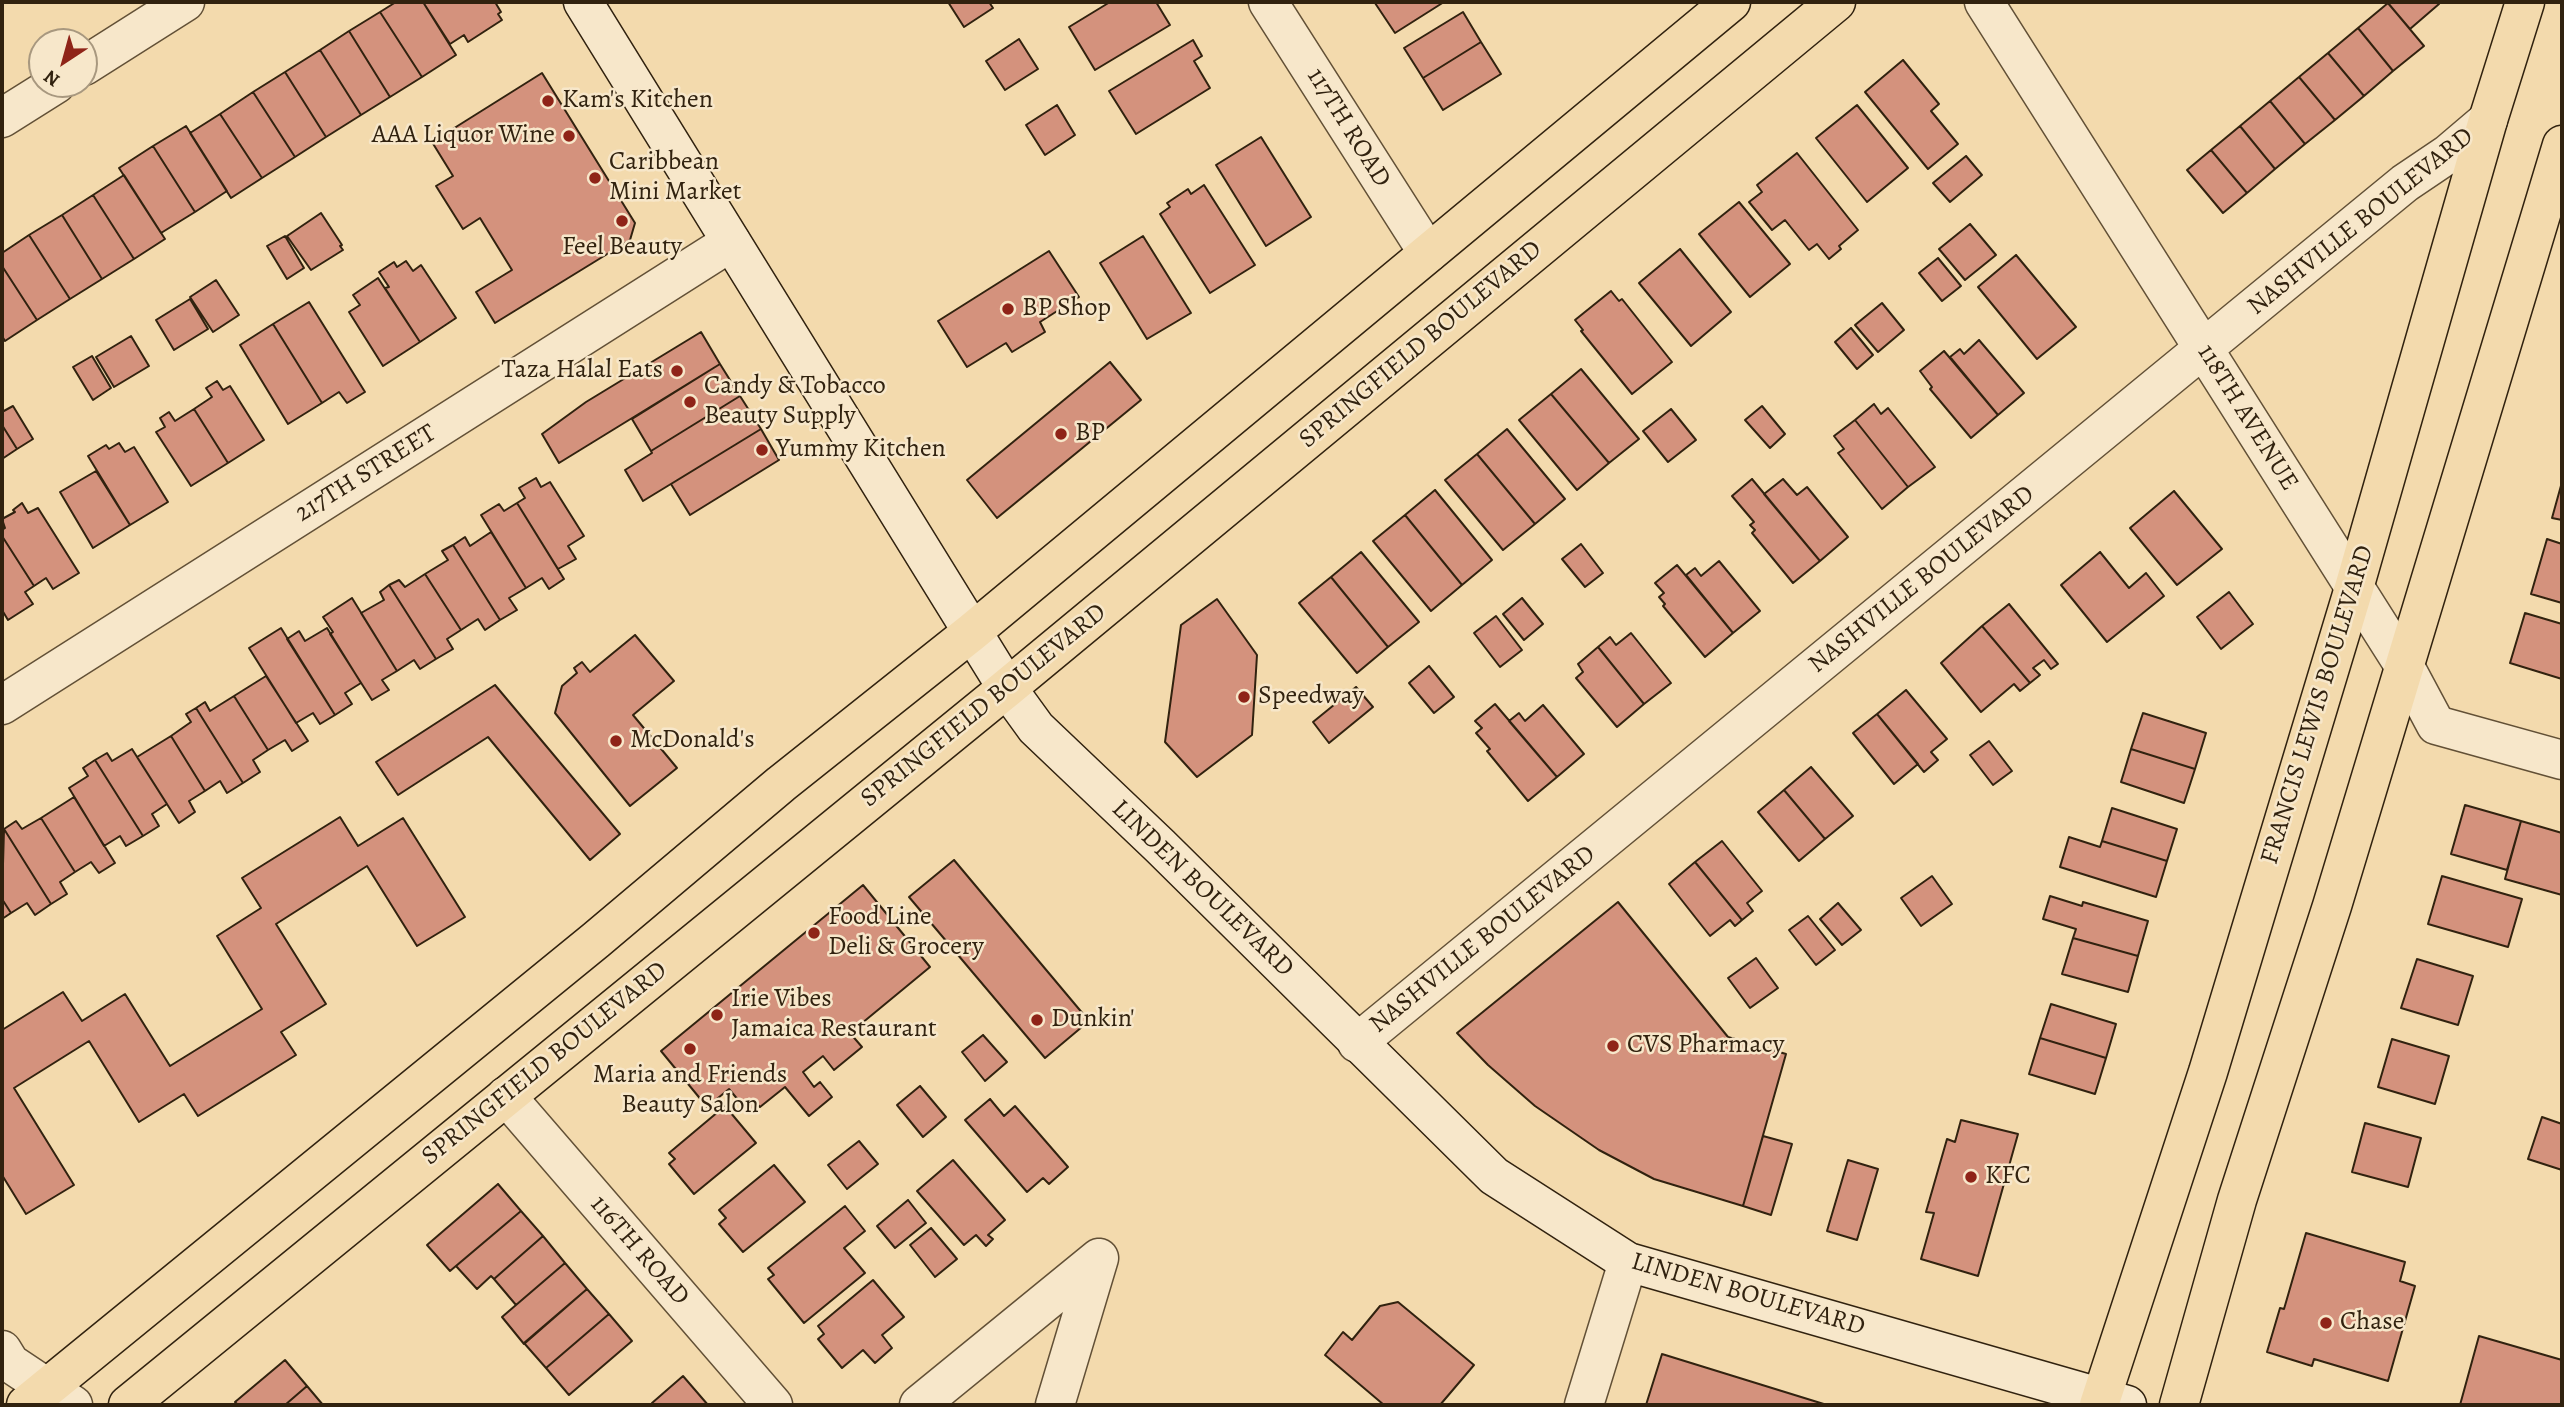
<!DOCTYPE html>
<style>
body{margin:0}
#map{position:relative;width:2564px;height:1407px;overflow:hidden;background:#f3daad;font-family:Alegreya,serif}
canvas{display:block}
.frame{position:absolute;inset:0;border:4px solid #31220f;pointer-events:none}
.north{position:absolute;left:28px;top:28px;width:70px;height:70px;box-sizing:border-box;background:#f7e7ca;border:2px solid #a8987f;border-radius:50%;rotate:216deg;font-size:19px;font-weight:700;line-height:28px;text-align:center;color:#31220f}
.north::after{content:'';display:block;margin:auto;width:24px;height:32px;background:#8f2418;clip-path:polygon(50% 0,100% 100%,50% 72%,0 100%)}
</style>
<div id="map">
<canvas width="2564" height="1407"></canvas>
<div class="frame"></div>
<div class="north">N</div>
</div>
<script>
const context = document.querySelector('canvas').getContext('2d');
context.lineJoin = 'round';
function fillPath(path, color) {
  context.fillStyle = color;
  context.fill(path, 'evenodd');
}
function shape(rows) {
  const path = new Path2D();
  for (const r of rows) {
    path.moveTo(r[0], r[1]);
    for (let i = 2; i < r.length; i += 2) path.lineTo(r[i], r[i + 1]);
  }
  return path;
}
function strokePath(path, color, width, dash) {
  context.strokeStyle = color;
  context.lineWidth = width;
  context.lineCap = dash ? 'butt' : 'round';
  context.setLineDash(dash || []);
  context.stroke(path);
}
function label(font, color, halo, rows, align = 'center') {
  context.font = font + ' Alegreya,serif';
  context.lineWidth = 5;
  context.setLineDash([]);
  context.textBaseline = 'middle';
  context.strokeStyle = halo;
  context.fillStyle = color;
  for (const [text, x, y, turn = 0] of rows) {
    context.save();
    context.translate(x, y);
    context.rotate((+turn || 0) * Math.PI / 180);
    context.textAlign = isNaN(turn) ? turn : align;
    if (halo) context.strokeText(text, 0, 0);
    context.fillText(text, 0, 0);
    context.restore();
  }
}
const building = shape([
 [396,2,423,2,456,55,422,77,380,12,396,2],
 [423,2,495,2,501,12,498,14,502,20,468,42,464,35,450,44,423,2],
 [948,2,989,2,993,8,964,27,948,2],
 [1110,2,1156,2,1170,25,1095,70,1069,27,1110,2],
 [1377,2,1444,2,1395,33,1375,3,1377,2],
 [2387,2,2437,2,2439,4,2410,29,2387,2],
 [2388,3,2424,46,2393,71,2358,28,2388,3],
 [380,12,422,77,390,97,349,31,380,12],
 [1463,12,1481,42,1423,78,1404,48,1463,12],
 [2358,28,2393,71,2364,96,2328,53,2358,28],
 [349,31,390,97,361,115,320,50,349,31],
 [1019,39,1038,69,1005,90,986,61,1019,39],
 [1193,40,1202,56,1194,61,1210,88,1136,134,1109,91,1193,40],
 [1481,42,1501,74,1443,110,1423,78,1481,42],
 [320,50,361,115,326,137,285,72,320,50],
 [2328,53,2364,96,2335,120,2299,77,2328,53],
 [1903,60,1939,104,1931,111,1958,144,1928,169,1865,92,1903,60],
 [285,72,326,137,295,157,253,92,285,72],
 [542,73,635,223,630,240,495,323,476,292,512,270,480,218,463,229,436,186,453,176,432,142,542,73],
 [2299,77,2335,120,2305,144,2270,101,2299,77],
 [253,92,295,157,262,178,220,114,253,92],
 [2270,101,2305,144,2275,169,2240,126,2270,101],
 [1057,105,1075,135,1045,155,1026,125,1057,105],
 [1857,105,1908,168,1867,202,1816,138,1857,105],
 [220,114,262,178,231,198,190,133,220,114],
 [186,126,227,191,195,212,153,146,186,126],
 [2240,126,2275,169,2247,193,2211,150,2240,126],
 [1261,137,1311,217,1266,246,1216,165,1261,137],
 [153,146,195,212,161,233,119,168,153,146],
 [2211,150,2247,193,2223,213,2187,170,2211,150],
 [1797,153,1858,230,1839,246,1841,249,1829,259,1817,244,1809,250,1785,220,1772,230,1749,202,1762,192,1757,185,1797,153],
 [1966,156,1982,175,1950,202,1933,183,1966,156],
 [124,175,165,239,134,259,93,195,124,175],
 [1204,185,1255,265,1210,293,1160,214,1170,207,1167,203,1188,189,1191,194,1204,185],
 [93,195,134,259,102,279,62,215,93,195],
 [1739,202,1790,264,1750,297,1699,234,1739,202],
 [321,213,342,245,340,246,343,250,311,270,287,236,321,213],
 [62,215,102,279,70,299,29,235,62,215],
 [1970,224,1996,255,1965,280,1939,249,1970,224],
 [29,235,70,299,37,320,2,266,2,253,29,235],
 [285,236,304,268,287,279,267,246,285,236],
 [1143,236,1191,313,1147,339,1100,263,1143,236],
 [1680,249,1731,312,1691,346,1639,283,1680,249],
 [1049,251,1079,297,1040,322,1045,332,1012,352,1006,343,967,367,938,321,1049,251],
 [2016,255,2076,327,2037,359,1978,287,2016,255],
 [1938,258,1961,286,1942,301,1919,273,1938,258],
 [406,261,413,271,421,265,456,318,420,342,385,288,389,287,379,272,394,262,397,267,406,261],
 [2,266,37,320,5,341,2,336,2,266],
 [378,278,420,342,383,366,349,312,360,305,353,295,378,278],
 [216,280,239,315,213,332,190,297,216,280],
 [1611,291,1619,301,1622,299,1672,362,1632,394,1581,331,1583,330,1575,320,1611,291],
 [190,299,208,329,174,350,156,320,190,299],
 [309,302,365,392,347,403,339,392,322,403,273,324,309,302],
 [1882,303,1904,330,1878,352,1855,325,1882,303],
 [273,324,322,403,288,424,240,345,273,324],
 [1851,328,1873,355,1857,369,1835,342,1851,328],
 [701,332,720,364,559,463,542,434,586,402,701,332],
 [131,336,149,366,114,387,96,357,131,336],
 [1979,340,2024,393,1998,415,1950,357,1960,349,1964,354,1979,340],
 [1944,351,1998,415,1971,438,1930,389,1932,387,1920,371,1944,351],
 [92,356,111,388,93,400,73,367,92,356],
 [1110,362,1141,400,997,518,967,480,1110,362],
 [720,364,740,396,651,451,632,419,720,364],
 [1581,369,1639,439,1609,463,1551,394,1581,369],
 [217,381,223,390,230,386,264,440,228,463,194,409,212,397,206,388,217,381],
 [1551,394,1609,463,1577,490,1519,420,1551,394],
 [740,396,761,429,643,501,625,470,652,453,651,451,740,396],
 [1874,404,1881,414,1888,408,1935,467,1908,487,1855,420,1874,404],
 [13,406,33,439,17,449,2,425,2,412,13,406],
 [1762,406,1785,434,1770,448,1745,420,1762,406],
 [194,409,228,463,191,486,156,432,165,427,160,418,169,412,175,421,194,409],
 [1671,409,1696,440,1668,462,1643,431,1671,409],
 [1855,420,1908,487,1882,509,1838,453,1844,449,1834,436,1855,420],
 [2,425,17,449,2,459,2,425],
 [761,429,779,460,690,515,671,484,761,429],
 [1507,429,1565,499,1535,524,1477,454,1507,429],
 [119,443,125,452,134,447,168,502,130,525,88,456,106,445,109,449,119,443],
 [1477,454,1535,524,1503,550,1445,480,1477,454],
 [96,471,130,525,93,548,60,492,96,471],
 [536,478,541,487,550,482,584,536,568,546,576,559,558,569,517,503,525,498,519,488,536,478],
 [1752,479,1820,561,1793,583,1752,533,1755,530,1750,525,1754,522,1732,496,1752,479],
 [1783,479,1797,495,1807,487,1848,537,1820,561,1764,494,1783,479],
 [2562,482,2562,520,2552,518,2562,482],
 [1435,490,1492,560,1462,585,1405,515,1435,490],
 [2174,491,2222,549,2177,585,2130,528,2174,491],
 [22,503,28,513,38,508,79,573,53,589,46,578,34,586,2,536,2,530,5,528,2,519,15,512,13,510,22,503],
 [517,503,564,579,549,589,542,578,526,588,481,515,499,504,504,511,517,503],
 [1405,515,1462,585,1431,611,1373,541,1405,515],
 [491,532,526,588,509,598,517,610,500,620,453,545,465,537,470,546,491,532],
 [2,536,34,586,25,592,33,604,8,620,2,610,2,536],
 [2547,539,2562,544,2562,603,2531,594,2547,539],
 [1581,544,1603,573,1585,587,1562,559,1581,544],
 [453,545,500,620,485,630,478,619,461,630,425,574,448,560,442,551,453,545],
 [1361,552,1419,622,1388,647,1331,577,1361,552],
 [2100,552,2129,588,2146,573,2164,596,2107,642,2061,585,2100,552],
 [1719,561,1760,611,1733,633,1686,575,1695,568,1701,576,1719,561],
 [1677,565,1733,633,1705,657,1663,606,1665,604,1659,597,1664,593,1655,583,1677,565],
 [425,574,461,630,447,639,453,649,436,659,389,585,399,580,405,587,425,574],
 [1331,577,1388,647,1357,673,1299,603,1331,577],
 [389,585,436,659,420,669,414,660,397,671,361,613,384,600,380,592,389,585],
 [2229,592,2253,624,2221,649,2197,617,2229,592],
 [352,598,397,671,382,680,389,690,372,700,330,634,333,632,323,617,352,598],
 [1522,598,1543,624,1524,640,1503,614,1522,598],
 [1217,599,1257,655,1252,735,1197,777,1165,742,1181,625,1217,599],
 [2009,604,2058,664,2051,669,2044,660,2033,668,2040,675,2030,683,1982,626,2009,604],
 [2525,613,2562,624,2562,679,2510,663,2525,613],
 [1496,616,1522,650,1500,667,1474,633,1496,616],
 [1982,626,2030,683,2020,691,2014,684,1981,712,1941,663,1982,626],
 [281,628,335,715,320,724,313,713,296,723,249,648,281,628],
 [327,628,361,683,345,693,352,704,335,715,287,639,299,631,305,641,327,628],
 [1631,633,1671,683,1644,704,1598,647,1610,637,1616,645,1631,633],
 [635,635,674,681,633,715,677,768,630,806,555,713,562,686,577,673,574,668,582,662,590,672,635,635],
 [1598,647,1644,704,1617,727,1576,678,1583,672,1578,664,1598,647],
 [1429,666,1454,697,1434,713,1409,683,1429,666],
 [266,676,308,741,292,751,285,740,268,750,234,696,266,676],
 [495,685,620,834,590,860,488,737,398,795,376,762,495,685],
 [1356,687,1373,707,1329,743,1313,722,1356,687],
 [1906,690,1947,739,1931,752,1938,760,1924,772,1877,714,1906,690],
 [234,696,268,750,253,760,260,772,243,783,196,708,205,702,210,711,234,696],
 [1495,704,1557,777,1528,801,1487,751,1490,749,1476,733,1482,728,1475,721,1495,704],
 [1543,705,1584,754,1557,777,1509,721,1519,713,1525,721,1543,705],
 [196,708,243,783,227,793,220,781,205,791,171,736,191,722,186,714,196,708],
 [2143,713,2206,733,2195,769,2131,749,2143,713],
 [1877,714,1918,764,1894,784,1853,733,1877,714],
 [171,736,205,791,189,801,195,812,179,823,137,757,171,736],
 [1989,741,2012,771,1993,785,1970,755,1989,741],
 [132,749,167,804,152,814,159,826,143,836,95,760,107,753,112,761,132,749],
 [2131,749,2195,769,2184,803,2121,782,2131,749],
 [95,760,143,836,126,846,120,836,104,846,69,788,88,776,83,768,95,760],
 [1811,767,1853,816,1825,839,1784,790,1811,767],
 [1784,790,1825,839,1799,861,1758,812,1784,790],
 [74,797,115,863,99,873,91,862,75,872,41,818,74,797],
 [2465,805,2521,821,2507,870,2451,854,2465,805],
 [2112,808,2177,829,2167,861,2102,841,2112,808],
 [340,817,358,846,403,818,465,917,417,946,367,866,276,924,326,1004,281,1032,296,1055,198,1116,184,1094,139,1122,89,1041,14,1088,74,1185,26,1214,2,1175,2,1030,63,992,82,1021,125,994,170,1066,262,1009,217,936,261,908,242,878,340,817],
 [41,818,75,872,60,882,67,894,51,904,4,829,16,821,22,829,41,818],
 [2521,821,2562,833,2562,895,2505,879,2521,821],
 [4,829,51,904,35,915,27,903,11,913,2,899,4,829],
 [2069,837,2100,847,2102,841,2167,861,2156,897,2060,867,2069,837],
 [1722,841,1762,891,1747,903,1753,911,1742,920,1695,862,1722,841],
 [954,860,1089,1021,1045,1058,909,897,954,860],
 [1695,862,1742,920,1735,926,1730,920,1710,936,1669,884,1695,862],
 [1932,876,1952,904,1921,926,1901,898,1932,876],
 [2442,876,2522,899,2508,947,2428,924,2442,876],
 [863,885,930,967,850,1033,862,1047,834,1070,823,1056,803,1072,814,1087,820,1082,832,1097,809,1116,785,1087,760,1107,758,1105,749,1113,729,1089,707,1107,661,1051,863,885],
 [2050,896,2082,906,2083,902,2148,921,2138,956,2073,938,2076,929,2043,919,2050,896],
 [2,899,11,913,2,919,2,899],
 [1618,902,1728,1037,1786,1054,1743,1206,1654,1179,1599,1150,1535,1106,1488,1065,1457,1033,1618,902],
 [1838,903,1861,930,1842,945,1820,919,1838,903],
 [1808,916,1835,950,1816,965,1789,930,1808,916],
 [2073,938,2138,956,2128,992,2062,974,2073,938],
 [1756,958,1778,988,1750,1008,1728,978,1756,958],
 [2417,959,2473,976,2458,1025,2401,1008,2417,959],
 [2051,1004,2116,1024,2106,1058,2040,1038,2051,1004],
 [983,1035,1007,1062,985,1081,962,1052,983,1035],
 [2040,1038,2106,1058,2095,1094,2029,1074,2040,1038],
 [2392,1039,2449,1056,2435,1104,2378,1087,2392,1039],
 [920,1086,946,1117,923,1137,897,1105,920,1086],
 [990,1099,1004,1116,1015,1106,1068,1167,1049,1184,1043,1178,1027,1192,965,1120,990,1099],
 [725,1106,756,1143,694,1194,669,1164,675,1159,669,1153,725,1106],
 [2542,1117,2562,1124,2562,1170,2528,1159,2542,1117],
 [1961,1120,2018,1134,1978,1276,1921,1259,1934,1213,1926,1212,1947,1139,1955,1142,1961,1120],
 [2365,1123,2421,1138,2408,1187,2352,1172,2365,1123],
 [1763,1136,1792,1144,1771,1215,1743,1206,1763,1136],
 [859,1141,878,1164,847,1189,828,1165,859,1141],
 [953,1160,1005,1220,988,1235,993,1239,986,1246,976,1235,964,1245,917,1191,953,1160],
 [1848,1160,1878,1169,1857,1240,1827,1231,1848,1160],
 [774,1165,805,1202,743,1252,719,1224,726,1218,719,1210,774,1165],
 [498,1184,521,1211,450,1271,427,1245,498,1184],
 [908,1200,926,1223,895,1248,877,1226,908,1200],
 [845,1206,865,1231,844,1248,865,1273,804,1323,768,1279,774,1275,768,1268,845,1206],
 [521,1211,543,1236,494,1279,491,1276,477,1289,456,1266,521,1211],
 [931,1228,957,1259,935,1277,910,1245,931,1228],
 [2306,1233,2405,1262,2400,1281,2415,1286,2388,1381,2314,1359,2312,1366,2267,1352,2280,1308,2284,1309,2306,1233],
 [543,1236,565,1263,516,1305,494,1279,543,1236],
 [565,1263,587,1289,524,1344,502,1317,565,1263],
 [873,1280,904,1317,882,1335,892,1348,875,1363,863,1350,842,1368,818,1339,824,1334,818,1326,873,1280],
 [587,1289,609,1314,546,1368,524,1343,587,1289],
 [1398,1302,1474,1365,1440,1405,1384,1405,1325,1355,1343,1332,1352,1340,1380,1306,1398,1302],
 [609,1314,632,1341,569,1395,546,1368,609,1314],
 [2479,1336,2562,1360,2562,1405,2460,1405,2479,1336],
 [1662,1354,1827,1405,1646,1405,1662,1354],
 [285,1360,307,1386,285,1405,238,1405,235,1402,285,1360],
 [683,1376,708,1405,654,1405,652,1403,683,1376],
 [307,1386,323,1405,285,1405,307,1386]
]);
const minor = shape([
 [1268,2,1428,253],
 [1984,2,2405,667,2436,725,2562,760],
 [84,66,185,2],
 [2,118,56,84],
 [2,705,731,242],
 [1357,1043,2405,183,2448,154,2488,120],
 [506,1096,773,1405],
 [2,1350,10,1363,73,1405],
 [919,1405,1099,1258],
 [1055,1405,1099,1258],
 [1584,1405,1628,1262]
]);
const secondary = shape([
 [583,2,1007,688,1036,728,1160,846,1494,1176,1628,1262,2127,1405]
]);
const primary = shape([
 [26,1405,596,940,781,784,972,632,1731,2],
 [128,1405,1007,688,1836,2],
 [2099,1405,2208,1072,2354,588,2488,120,2525,2],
 [2179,1405,2237,1200,2332,906,2562,145]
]);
const markers = [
 [548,101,7,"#8f2418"],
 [569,136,7,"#8f2418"],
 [595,178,7,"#8f2418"],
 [622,221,7,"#8f2418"],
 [1008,309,7,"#8f2418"],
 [677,371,7,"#8f2418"],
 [690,402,7,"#8f2418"],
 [1061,434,7,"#8f2418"],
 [762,450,7,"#8f2418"],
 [1244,697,7,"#8f2418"],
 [616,741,7,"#8f2418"],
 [814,933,7,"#8f2418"],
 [717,1015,7,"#8f2418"],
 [1037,1020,7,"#8f2418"],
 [1613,1046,7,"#8f2418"],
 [690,1049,7,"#8f2418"],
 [1971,1177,7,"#8f2418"],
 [2326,1323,7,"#8f2418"]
];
const poiNames = [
 ["Kam's Kitchen",562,101],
 ["AAA Liquor Wine",555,136,"right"],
 ["Caribbean",609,163],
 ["Mini Market",609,193],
 ["Feel Beauty",622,248,"center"],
 ["BP Shop",1022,309],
 ["Taza Halal Eats",663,371,"right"],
 ["Candy & Tobacco",704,387],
 ["Beauty Supply",704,417],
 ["BP",1075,434],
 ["Yummy Kitchen",776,450],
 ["Speedway",1258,697],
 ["McDonald's",630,741],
 ["Food Line",828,918],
 ["Deli & Grocery",828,948],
 ["Irie Vibes",731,1000],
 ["Jamaica Restaurant",731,1030],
 ["Dunkin'",1051,1020],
 ["CVS Pharmacy",1627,1046],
 ["Maria and Friends",690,1076,"center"],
 ["Beauty Salon",690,1106,"center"],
 ["KFC",1985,1177],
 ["Chase",2340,1323]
];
const streetNames = [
 ["117TH ROAD",1348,128,58],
 ["NASHVILLE BOULEVARD",2361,222,-39],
 ["SPRINGFIELD BOULEVARD",1421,345,-40],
 ["118TH AVENUE",2247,418,58],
 ["217TH STREET",366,474,-32],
 ["NASHVILLE BOULEVARD",1922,580,-39],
 ["FRANCIS LEWIS BOULEVARD",2318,705,-73],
 ["SPRINGFIELD BOULEVARD",984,706,-39],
 ["LINDEN BOULEVARD",1202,889,44],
 ["NASHVILLE BOULEVARD",1483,940,-39],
 ["SPRINGFIELD BOULEVARD",545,1064,-39],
 ["116TH ROAD",639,1251,49],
 ["LINDEN BOULEVARD",1748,1295,16]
];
fillPath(building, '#d4927d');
strokePath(building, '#31220f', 2);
strokePath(minor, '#625036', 41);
strokePath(secondary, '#31220f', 41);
strokePath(primary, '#31220f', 41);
strokePath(minor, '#f7e7ca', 38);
strokePath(secondary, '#f7e7ca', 38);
strokePath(primary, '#f3daad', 38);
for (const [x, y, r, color] of markers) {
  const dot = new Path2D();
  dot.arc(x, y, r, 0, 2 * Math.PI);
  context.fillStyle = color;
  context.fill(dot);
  strokePath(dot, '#f7e7ca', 2.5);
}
label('26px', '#31220f', '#f7e7ca', poiNames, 'left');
label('26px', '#31220f', '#f7e7ca', streetNames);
</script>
